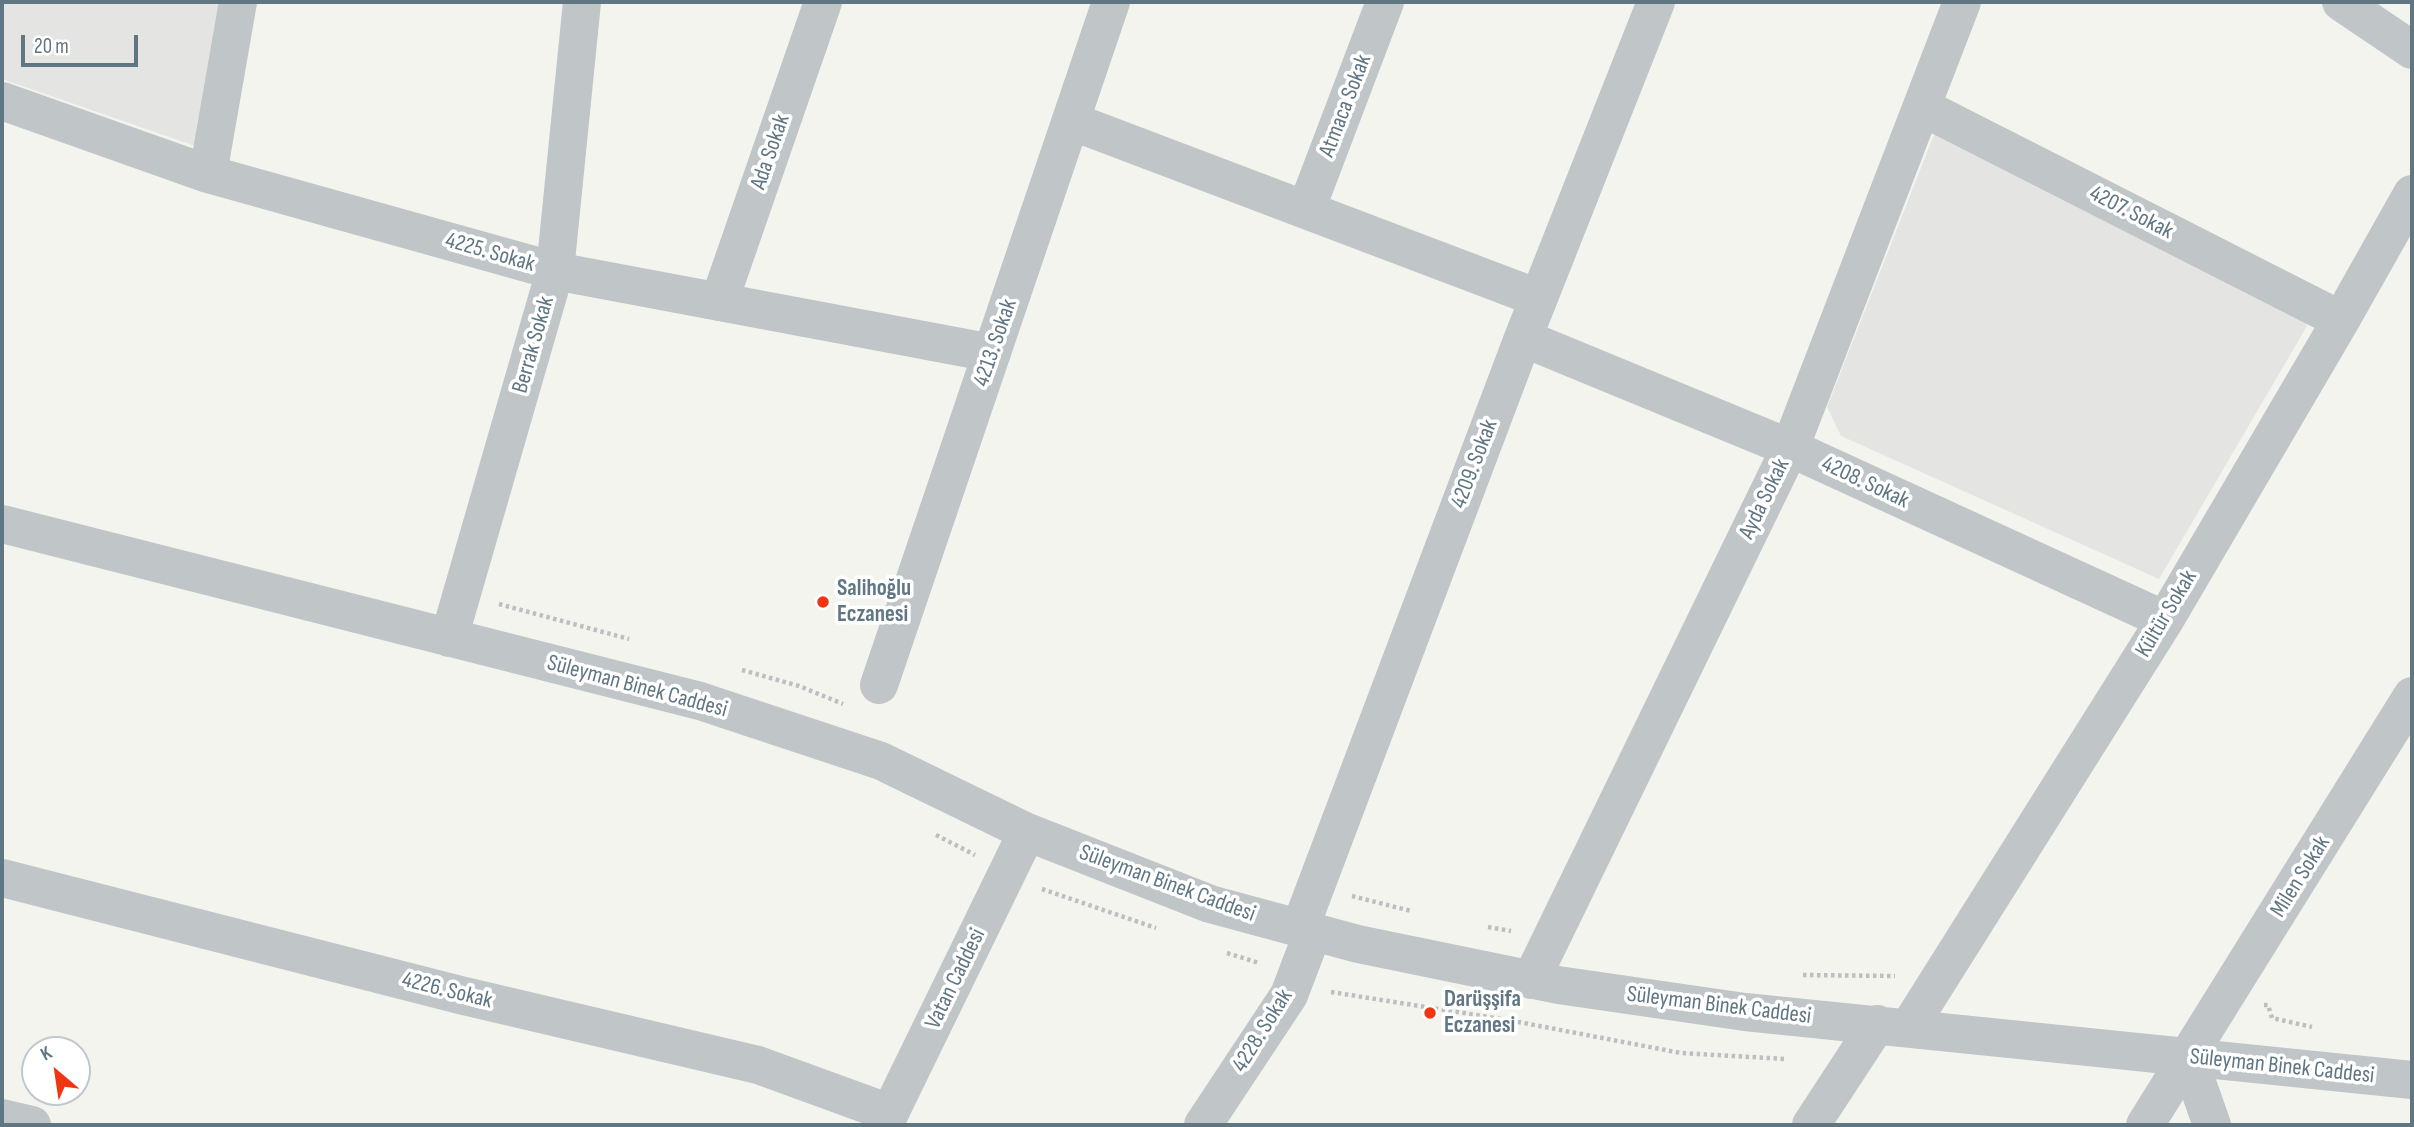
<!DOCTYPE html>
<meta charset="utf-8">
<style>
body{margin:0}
#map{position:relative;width:2414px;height:1127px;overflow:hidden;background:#f4f4ef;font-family:"Sofia Sans Condensed",sans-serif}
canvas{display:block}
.frame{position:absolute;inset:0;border:4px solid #607683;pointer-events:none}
.north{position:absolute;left:21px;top:1036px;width:70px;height:70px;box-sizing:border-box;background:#fff;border:2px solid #bfc8cd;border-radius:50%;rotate:331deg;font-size:19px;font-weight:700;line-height:28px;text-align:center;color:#607683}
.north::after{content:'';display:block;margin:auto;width:24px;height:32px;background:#f03513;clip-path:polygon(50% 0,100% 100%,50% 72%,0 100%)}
.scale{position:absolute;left:21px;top:35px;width:117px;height:32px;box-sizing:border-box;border:4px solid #607683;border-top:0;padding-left:9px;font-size:21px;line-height:24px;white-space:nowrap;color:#607683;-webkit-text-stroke:5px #fff;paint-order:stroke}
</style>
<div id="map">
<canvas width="2414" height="1127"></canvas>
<div class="frame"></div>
<div class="north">K</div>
<div class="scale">20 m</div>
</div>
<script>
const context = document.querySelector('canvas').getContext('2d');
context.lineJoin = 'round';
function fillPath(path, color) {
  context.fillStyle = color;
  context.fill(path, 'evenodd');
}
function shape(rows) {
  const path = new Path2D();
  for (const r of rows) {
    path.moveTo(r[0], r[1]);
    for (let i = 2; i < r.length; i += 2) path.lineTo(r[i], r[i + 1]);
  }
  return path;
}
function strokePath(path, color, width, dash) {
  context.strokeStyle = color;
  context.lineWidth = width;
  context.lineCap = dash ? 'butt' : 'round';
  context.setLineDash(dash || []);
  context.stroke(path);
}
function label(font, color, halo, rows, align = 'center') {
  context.font = font + ' "Sofia Sans Condensed",sans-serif';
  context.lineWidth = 7;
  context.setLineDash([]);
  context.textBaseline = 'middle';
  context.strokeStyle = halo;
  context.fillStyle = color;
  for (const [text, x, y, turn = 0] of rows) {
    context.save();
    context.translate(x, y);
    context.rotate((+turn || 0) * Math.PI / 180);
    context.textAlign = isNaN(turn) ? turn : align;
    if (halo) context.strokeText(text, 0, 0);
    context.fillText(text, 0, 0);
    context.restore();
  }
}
const built = shape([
 [2,2,222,2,198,147,2,79],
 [1935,132,2301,311,2307,326,2159,579,1841,436,1827,407]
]);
const path = shape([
 [499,604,629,639],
 [742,670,799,686,843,704],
 [936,835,975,855],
 [1042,889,1156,928],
 [1352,896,1411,911],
 [1488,927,1511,931],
 [1227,953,1259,963],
 [1803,975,1895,976],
 [1331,992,1508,1020,1681,1053,1786,1059],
 [2264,1005,2268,1005,2272,1018,2312,1027]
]);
const minor = shape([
 [2341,2,2412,50],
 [2,101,208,174,555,271,992,353],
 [1922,107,2341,320],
 [1071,121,1538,298],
 [208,174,238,2],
 [1306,210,1385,2],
 [719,302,823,2],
 [1523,338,1790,448,2165,620],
 [2,524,700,701,881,761,1027,832,1210,904,1358,944,1558,985,1745,1012,2412,1080],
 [449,638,555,271,582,2],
 [879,685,1111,2],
 [2,878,460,995,758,1065,890,1113],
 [1300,928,1523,338,1656,2],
 [1531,980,1790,448,1962,2],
 [1909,1027,2165,620,2341,320,2412,194],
 [2188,1057,2212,1125],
 [2,1118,32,1125],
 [884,1125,1027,832],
 [1203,1125,1289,995,1313,932],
 [1811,1125,1877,1024],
 [2145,1125,2412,696]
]);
const markers = [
 [823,602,7,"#f03513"],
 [1430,1013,7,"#f03513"]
];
const streetNames = [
 ["Atmaca Sokak",1346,106,-69],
 ["Ada Sokak",771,152,-71],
 ["4207. Sokak",2131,213,27],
 ["4225. Sokak",490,253,16],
 ["4213. Sokak",996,343,-71],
 ["Berrak Sokak",534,345,-74],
 ["4209. Sokak",1475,464,-69],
 ["4208. Sokak",1865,483,25],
 ["Ayda Sokak",1765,499,-64],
 ["Kültür Sokak",2167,614,-59],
 ["Süleyman Binek Caddesi",637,687,15],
 ["Milen Sokak",2301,877,-58],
 ["Süleyman Binek Caddesi",1167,884,20],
 ["Vatan Caddesi",956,979,-64],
 ["4226. Sokak",447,991,14],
 ["Süleyman Binek Caddesi",1719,1006,7],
 ["4228. Sokak",1263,1031,-58],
 ["Süleyman Binek Caddesi",2282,1067,6]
];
const poiNames = [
 ["Salihoğlu",837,589],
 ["Eczanesi",837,615],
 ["Darüşşifa",1444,1000],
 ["Eczanesi",1444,1026]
];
fillPath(built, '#e4e5e3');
strokePath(path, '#bcbec0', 4.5, [3.5, 3.5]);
strokePath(minor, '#c0c5c8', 38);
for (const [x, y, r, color] of markers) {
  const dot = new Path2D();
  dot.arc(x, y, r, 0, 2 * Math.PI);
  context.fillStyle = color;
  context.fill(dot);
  strokePath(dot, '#fff', 2.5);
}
label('23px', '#607683', '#fff', streetNames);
label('bold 23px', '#607683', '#fff', poiNames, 'left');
</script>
